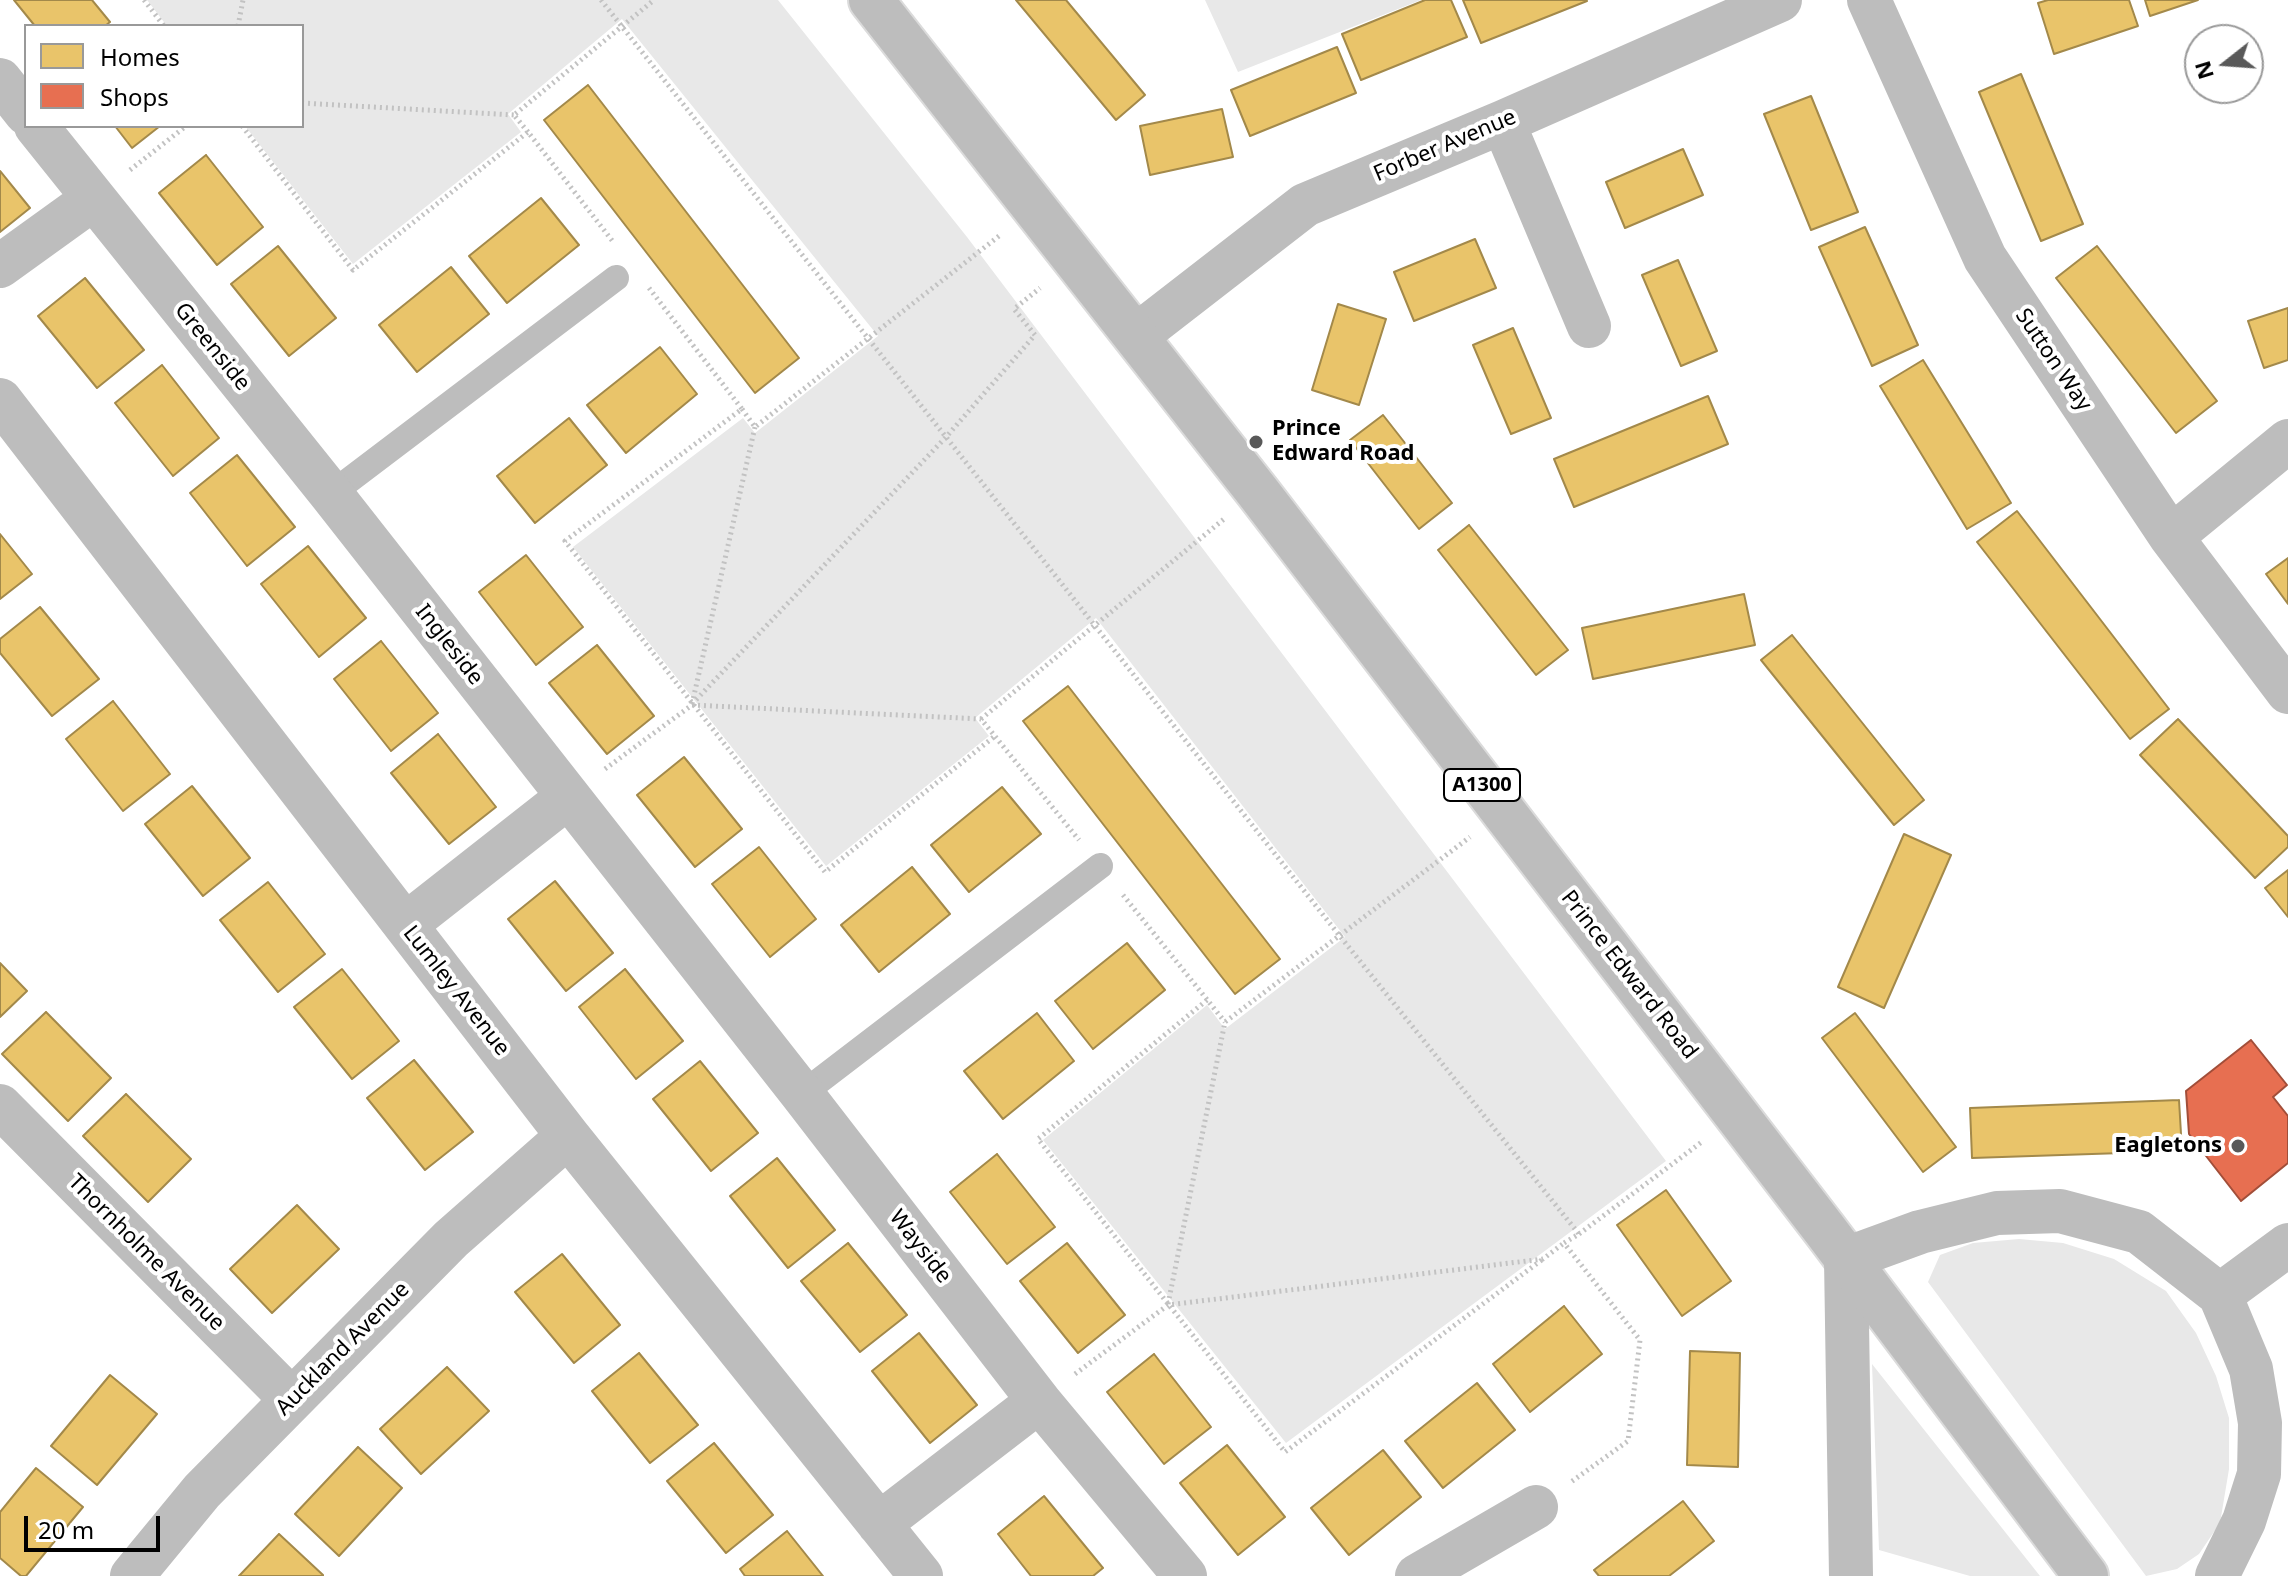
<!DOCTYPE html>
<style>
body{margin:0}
#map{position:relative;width:2288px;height:1576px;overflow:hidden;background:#fff;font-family:"Noto Sans",sans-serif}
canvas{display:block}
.legend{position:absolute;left:24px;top:24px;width:280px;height:104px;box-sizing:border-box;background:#fff;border:2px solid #999;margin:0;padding:10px 14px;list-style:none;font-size:24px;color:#000}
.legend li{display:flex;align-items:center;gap:16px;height:40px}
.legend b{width:40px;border:2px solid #999}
.north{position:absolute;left:2184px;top:24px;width:80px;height:80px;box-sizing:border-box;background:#fff;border:2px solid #999;border-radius:50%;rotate:253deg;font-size:22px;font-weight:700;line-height:32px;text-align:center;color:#000}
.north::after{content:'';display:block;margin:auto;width:28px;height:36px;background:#595959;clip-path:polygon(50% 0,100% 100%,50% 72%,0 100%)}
.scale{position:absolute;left:24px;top:1516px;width:136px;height:36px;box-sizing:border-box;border:4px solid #000;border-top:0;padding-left:10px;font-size:24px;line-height:28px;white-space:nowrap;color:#000;-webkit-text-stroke:6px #fff;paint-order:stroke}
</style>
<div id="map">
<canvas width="2288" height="1576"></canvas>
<ul class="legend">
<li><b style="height:22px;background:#e9c46a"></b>Homes</li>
<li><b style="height:22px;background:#e76f51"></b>Shops</li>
</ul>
<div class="north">N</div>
<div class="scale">20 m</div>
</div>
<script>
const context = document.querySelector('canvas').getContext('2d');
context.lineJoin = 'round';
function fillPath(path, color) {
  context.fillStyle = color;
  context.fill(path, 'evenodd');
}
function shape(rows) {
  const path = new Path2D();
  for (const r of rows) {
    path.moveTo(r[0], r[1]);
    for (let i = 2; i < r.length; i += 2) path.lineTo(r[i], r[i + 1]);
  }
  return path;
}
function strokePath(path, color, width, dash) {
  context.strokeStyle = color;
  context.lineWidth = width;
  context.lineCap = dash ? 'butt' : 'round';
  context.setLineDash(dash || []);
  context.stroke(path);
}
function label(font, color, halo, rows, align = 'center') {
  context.font = font + ' "Noto Sans",sans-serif';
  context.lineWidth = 8;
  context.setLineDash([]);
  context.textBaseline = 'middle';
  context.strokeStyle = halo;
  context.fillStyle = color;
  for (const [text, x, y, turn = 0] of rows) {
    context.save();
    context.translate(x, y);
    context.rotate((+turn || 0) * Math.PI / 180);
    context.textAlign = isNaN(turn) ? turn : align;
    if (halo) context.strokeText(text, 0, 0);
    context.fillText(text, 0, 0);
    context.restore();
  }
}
const green = shape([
 [147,0,778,0,967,237,1666,1161,1286,1443,1043,1140,1207,1005,1225,1029,1345,937,1096,618,975,718,989,736,826,866,573,547,743,418,755,433,878,336,622,19,508,114,521,132,353,264,245,126,302,126,302,26,167,26],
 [1205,0,1421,0,1238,72],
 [2019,1239,2063,1243,2114,1259,2166,1291,2196,1333,2216,1376,2229,1418,2229,1469,2220,1523,2199,1554,2177,1569,2146,1576,1928,1282,1940,1255,1973,1243],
 [1872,1364,2040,1576,1970,1576,1879,1550]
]);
const homes = shape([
 [14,0,92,0,110,22,105,26,35,26,14,0],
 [1016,0,1066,0,1145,95,1116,120,1016,0],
 [1425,0,1451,0,1467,37,1361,80,1342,34,1425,0],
 [1463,0,1586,0,1587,1,1481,43,1463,0],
 [2048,0,2129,0,2138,26,2054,54,2038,3,2048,0],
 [2145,0,2198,0,2150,16,2145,0],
 [1337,47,1356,93,1250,136,1231,90,1337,47],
 [2021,74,2083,224,2041,241,1979,92,2021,74],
 [588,85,799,358,755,393,544,120,588,85],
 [1811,96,1858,212,1811,230,1764,114,1811,96],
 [1222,109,1233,157,1150,175,1140,126,1222,109],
 [115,126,160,126,132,148,115,126],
 [1683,149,1703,195,1625,228,1606,182,1683,149],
 [206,155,263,227,217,265,159,193,206,155],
 [0,171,30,208,0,232,0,171],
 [541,198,579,245,507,303,469,256,541,198],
 [1865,227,1918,345,1872,366,1819,247,1865,227],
 [1475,239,1496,288,1414,321,1394,272,1475,239],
 [278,246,336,318,289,356,231,284,278,246],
 [2097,246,2217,401,2176,433,2056,278,2097,246],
 [1678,260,1717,351,1681,366,1642,275,1678,260],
 [451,267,489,314,417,372,379,325,451,267],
 [85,278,144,350,97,388,38,316,85,278],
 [1338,304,1386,319,1359,405,1312,390,1338,304],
 [2288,308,2288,360,2264,368,2248,321,2288,308],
 [1513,328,1551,418,1511,434,1473,345,1513,328],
 [660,347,697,394,626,453,587,405,660,347],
 [1923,360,2011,503,1967,529,1880,386,1923,360],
 [162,365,219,438,173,476,115,403,162,365],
 [1708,396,1728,444,1574,507,1554,459,1708,396],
 [1383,415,1452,503,1419,529,1350,440,1383,415],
 [569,418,607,465,535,523,497,476,569,418],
 [237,455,295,527,247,566,190,493,237,455],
 [2017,511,2169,709,2130,739,1977,542,2017,511],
 [1469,525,1568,650,1536,675,1438,550,1469,525],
 [0,534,32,574,0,599,0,534],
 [308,546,366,618,319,657,261,584,308,546],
 [526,555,583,627,536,665,479,592,526,555],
 [2288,558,2288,604,2266,574,2288,558],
 [1744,594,1755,645,1593,679,1582,628,1744,594],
 [40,607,99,679,52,716,0,653,0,639,40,607],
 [1792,635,1924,800,1894,825,1761,660,1792,635],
 [381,641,438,713,391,751,334,679,381,641],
 [597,645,654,716,607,754,549,683,597,645],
 [1068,686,1280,959,1235,994,1023,721,1068,686],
 [113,701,170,774,123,811,66,739,113,701],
 [2178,719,2288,836,2288,847,2255,878,2140,755,2178,719],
 [438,734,496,807,449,844,391,773,438,734],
 [684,757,742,829,695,867,637,795,684,757],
 [192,786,250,858,203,896,145,824,192,786],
 [1002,787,1041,834,969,892,931,845,1002,787],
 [1904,834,1951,855,1884,1008,1838,987,1904,834],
 [759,847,816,919,770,957,712,884,759,847],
 [912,867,950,914,879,972,841,925,912,867],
 [2288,870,2288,917,2265,888,2288,870],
 [555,881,613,953,566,991,508,919,555,881],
 [268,882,325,954,278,992,220,920,268,882],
 [1127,943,1165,990,1093,1049,1055,1001,1127,943],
 [0,963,27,991,0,1017,0,963],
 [342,969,399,1041,352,1079,294,1007,342,969],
 [625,969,683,1041,636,1079,579,1007,625,969],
 [46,1012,111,1078,68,1121,2,1054,46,1012],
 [1037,1013,1074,1061,1003,1119,964,1071,1037,1013],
 [1855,1013,1956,1147,1923,1172,1822,1038,1855,1013],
 [414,1060,473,1132,425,1170,367,1098,414,1060],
 [700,1061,758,1133,711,1171,653,1099,700,1061],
 [126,1094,191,1159,148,1202,83,1136,126,1094],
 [2179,1100,2182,1151,1972,1158,1970,1108,2179,1100],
 [997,1154,1055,1227,1007,1264,950,1192,997,1154],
 [777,1158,835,1230,788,1268,730,1196,777,1158],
 [1666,1190,1731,1281,1682,1316,1617,1225,1666,1190],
 [297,1205,339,1249,272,1313,230,1269,297,1205],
 [848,1243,907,1315,860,1352,801,1281,848,1243],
 [1067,1243,1125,1315,1078,1353,1020,1281,1067,1243],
 [562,1254,620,1325,574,1363,515,1292,562,1254],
 [1564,1306,1602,1354,1530,1412,1493,1364,1564,1306],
 [919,1333,977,1405,930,1443,872,1371,919,1333],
 [1690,1351,1740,1353,1738,1467,1687,1465,1690,1351],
 [639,1353,698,1425,650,1463,592,1391,639,1353],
 [1154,1354,1211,1427,1164,1464,1107,1392,1154,1354],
 [447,1367,489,1411,421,1474,380,1429,447,1367],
 [110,1375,157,1414,97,1485,51,1446,110,1375],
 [1477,1383,1515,1430,1443,1488,1405,1441,1477,1383],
 [714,1443,773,1515,726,1553,667,1481,714,1443],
 [1227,1445,1285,1517,1238,1555,1180,1483,1227,1445],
 [358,1447,402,1488,339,1556,295,1514,358,1447],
 [1383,1450,1421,1497,1349,1555,1311,1508,1383,1450],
 [36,1468,83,1507,26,1576,21,1576,0,1558,0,1512,36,1468],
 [1044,1496,1103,1568,1093,1576,1031,1576,998,1534,1044,1496],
 [1683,1501,1714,1541,1669,1576,1599,1576,1594,1570,1683,1501],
 [787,1531,823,1576,745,1576,740,1569,787,1531],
 [279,1534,323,1575,323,1576,239,1576,279,1534]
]);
const shops = shape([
 [2251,1040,2287,1085,2273,1097,2288,1116,2288,1163,2241,1201,2189,1134,2186,1091,2251,1040]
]);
const path = shape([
 [144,0,164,26],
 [601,0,1339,935,1579,1234,1564,1243,1640,1340,1628,1441,1571,1482],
 [238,26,243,0],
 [302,103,514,115],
 [242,126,353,270,528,132,614,243],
 [528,132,514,115,654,0],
 [130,170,186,126],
 [649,288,742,409,565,541,825,872,995,736],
 [742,409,755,427,999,236],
 [692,704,947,436,1035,335,1014,309,1040,288],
 [692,704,755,427],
 [981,719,1224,519],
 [605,769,692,705,981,719,1079,840],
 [1123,895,1225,1022],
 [1207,1000,1038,1139,1285,1452,1543,1259],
 [1579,1234,1703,1141],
 [1168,1304,1225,1022,1470,837],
 [1075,1374,1168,1305,1543,1259,1564,1243]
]);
const service = shape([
 [331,494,616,278],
 [802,1094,1100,866]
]);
const minor = shape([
 [1869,0,1985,258,2171,537,2288,692],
 [0,80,26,113],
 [1503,122,1589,326],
 [36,126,331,494,802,1094,1039,1401,1185,1576],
 [0,266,93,199],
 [1136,336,1305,205,1503,122,1780,0],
 [0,400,568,1136,921,1576],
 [2171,537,2288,441],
 [405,925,568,797],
 [0,1106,292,1400],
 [2220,1295,2288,1245],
 [879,1524,1039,1401],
 [132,1576,202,1491,451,1239,568,1136],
 [1417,1576,1536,1507],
 [1851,1576,1846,1259,1920,1232,1997,1213,2060,1211,2139,1232,2220,1295,2251,1369,2260,1423,2259,1474,2244,1521,2217,1576]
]);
const primary = shape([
 [871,0,1257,491,1825,1230,2086,1576]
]);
const markers = [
 [1256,442,8,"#595959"],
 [2238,1146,8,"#595959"]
];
const shields = [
 [1482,785,76]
];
const shieldNames = [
 ["A1300",1482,785]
];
const streetNames = [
 ["Forber Avenue",1445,146,-23],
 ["Greenside",212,347,51],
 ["Sutton Way",2053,360,56],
 ["Ingleside",449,645,52],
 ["Prince Edward Road",1629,975,52],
 ["Lumley Avenue",456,991,52],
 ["Wayside",920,1247,52],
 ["Thornholme Avenue",146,1253,45],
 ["Auckland Avenue",343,1349,-45]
];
const poiNames = [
 ["Prince",1272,429],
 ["Edward Road",1272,454],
 ["Eagletons",2222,1146,"right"]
];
fillPath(green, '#e8e8e8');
fillPath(homes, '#e9c46a');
strokePath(homes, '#a3894a', 2);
fillPath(shops, '#e76f51');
strokePath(shops, '#a24e39', 2);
strokePath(primary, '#dbdbdb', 48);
strokePath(path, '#c2c2c2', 5, [2, 4]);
strokePath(service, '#bdbdbd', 26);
strokePath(minor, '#bdbdbd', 44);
strokePath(primary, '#bdbdbd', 44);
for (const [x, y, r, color] of markers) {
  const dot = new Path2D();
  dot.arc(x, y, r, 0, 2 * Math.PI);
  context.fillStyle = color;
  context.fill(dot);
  strokePath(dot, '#fff', 3);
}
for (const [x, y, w] of shields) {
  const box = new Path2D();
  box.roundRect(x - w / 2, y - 16, w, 32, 6);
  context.fillStyle = '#fff';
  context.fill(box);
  strokePath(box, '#000', 2);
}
label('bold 20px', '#000', null, shieldNames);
label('22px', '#000', '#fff', streetNames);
label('bold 22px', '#000', '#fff', poiNames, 'left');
</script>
